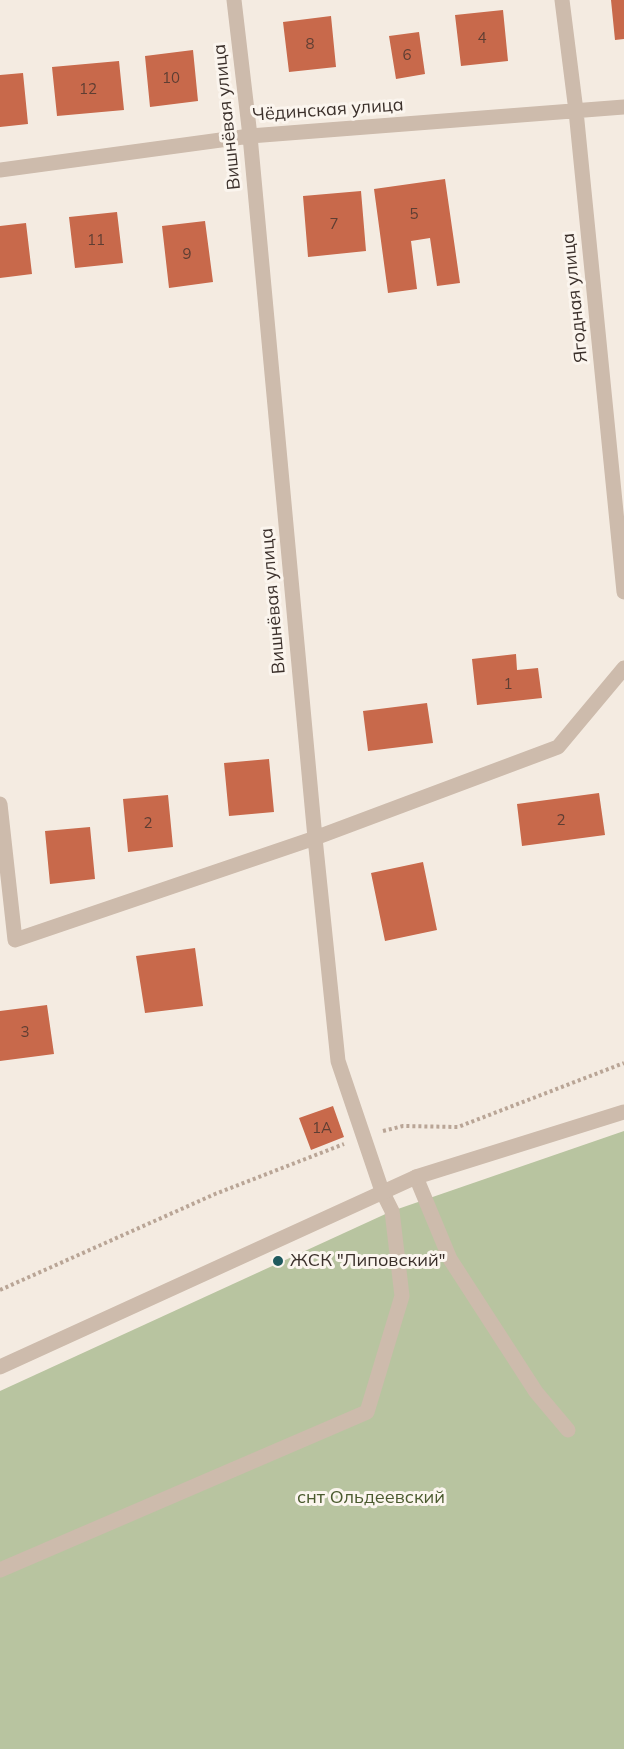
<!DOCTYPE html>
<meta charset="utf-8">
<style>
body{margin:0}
canvas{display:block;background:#f4ebe1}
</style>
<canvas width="624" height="1749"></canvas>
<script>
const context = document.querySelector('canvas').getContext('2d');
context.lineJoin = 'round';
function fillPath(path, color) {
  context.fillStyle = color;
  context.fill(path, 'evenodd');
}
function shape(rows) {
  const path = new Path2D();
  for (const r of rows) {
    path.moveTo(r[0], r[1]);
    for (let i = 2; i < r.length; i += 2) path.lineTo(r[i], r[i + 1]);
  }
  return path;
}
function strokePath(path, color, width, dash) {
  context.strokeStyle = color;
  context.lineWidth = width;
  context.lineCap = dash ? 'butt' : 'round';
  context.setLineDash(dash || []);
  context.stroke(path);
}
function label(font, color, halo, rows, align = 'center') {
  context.font = font + ' Mulish,sans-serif';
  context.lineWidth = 6;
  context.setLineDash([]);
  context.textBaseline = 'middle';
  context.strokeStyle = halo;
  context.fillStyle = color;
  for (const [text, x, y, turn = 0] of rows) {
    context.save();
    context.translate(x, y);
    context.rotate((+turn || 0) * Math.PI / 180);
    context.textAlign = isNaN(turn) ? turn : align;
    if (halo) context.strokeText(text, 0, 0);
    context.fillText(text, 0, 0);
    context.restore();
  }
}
const green = shape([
 [624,1131,624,1749,0,1749,0,1391,392,1211]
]);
const building = shape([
 [611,0,624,0,624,39,615,40],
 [503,10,508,61,461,66,455,15],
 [331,16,336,67,289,72,283,22],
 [419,32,425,74,396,79,389,36],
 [193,50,198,101,150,107,145,56],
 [119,61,124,110,57,116,52,67],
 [23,73,28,124,0,127,0,75],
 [445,179,460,283,437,286,430,238,411,241,417,289,388,293,374,189],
 [361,191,366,251,308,257,303,196],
 [117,212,123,263,75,268,69,217],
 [205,221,213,282,169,288,162,226],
 [26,223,32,274,0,278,0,226],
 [516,654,517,670,538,668,542,698,477,705,472,659],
 [427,703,433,743,368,751,363,711],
 [269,759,274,812,229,816,224,763],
 [599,793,605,835,522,846,517,804],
 [168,795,173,847,128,852,123,799],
 [90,827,95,879,50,884,45,831],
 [423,862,437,930,385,941,371,873],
 [195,948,203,1006,145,1013,136,956],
 [47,1005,54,1054,0,1061,0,1011],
 [333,1106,344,1137,311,1150,299,1118]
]);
const path = shape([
 [383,1131,403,1126,458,1127,624,1063],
 [0,1290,215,1194,344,1144]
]);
const service = shape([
 [416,1177,450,1259,536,1392,568,1430],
 [0,1570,367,1412,402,1296,392,1211,382,1191]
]);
const minor = shape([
 [234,0,250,136,315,838,338,1061,382,1191],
 [562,0,576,111,624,592],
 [0,170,250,136,624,107],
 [0,804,15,940,315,838,558,747,624,668]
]);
const tertiary = shape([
 [0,1367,416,1177,624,1112]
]);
const markers = [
 [278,1261,6,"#1f5a5e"]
];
const numberNames = [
 ["4",482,38],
 ["8",310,44],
 ["6",407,55],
 ["10",171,78],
 ["12",88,89],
 ["5",414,214],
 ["7",334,224],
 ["11",96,240],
 ["9",187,254],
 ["1",508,684],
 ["2",561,820],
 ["2",148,823],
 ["3",25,1032],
 ["1А",322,1128]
];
const streetNames = [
 ["Чёдинская улица",328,110,-4],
 ["Вишнёвая улица",227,117,-96],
 ["Ягодная улица",575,298,-96],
 ["Вишнёвая улица",273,601,-95]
];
const poiNames = [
 ["ЖСК \"Липовский\"",290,1261]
];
const parkNames = [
 ["снт Ольдеевский",371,1498]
];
fillPath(green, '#b8c4a0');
fillPath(building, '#c8694b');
strokePath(path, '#b9a596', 4, [3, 3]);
strokePath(service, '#cdbbac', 15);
strokePath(minor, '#cdbbac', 15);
strokePath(tertiary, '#cdbbac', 15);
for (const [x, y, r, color] of markers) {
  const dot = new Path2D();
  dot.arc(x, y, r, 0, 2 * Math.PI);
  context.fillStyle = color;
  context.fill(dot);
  strokePath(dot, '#fbf5ee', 2);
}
label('15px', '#5e3e33', null, numberNames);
label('18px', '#3b302b', '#fbf5ee', streetNames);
label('18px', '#3b302b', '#fbf5ee', poiNames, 'left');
label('18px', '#4a5a2e', '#fbf5ee', parkNames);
</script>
